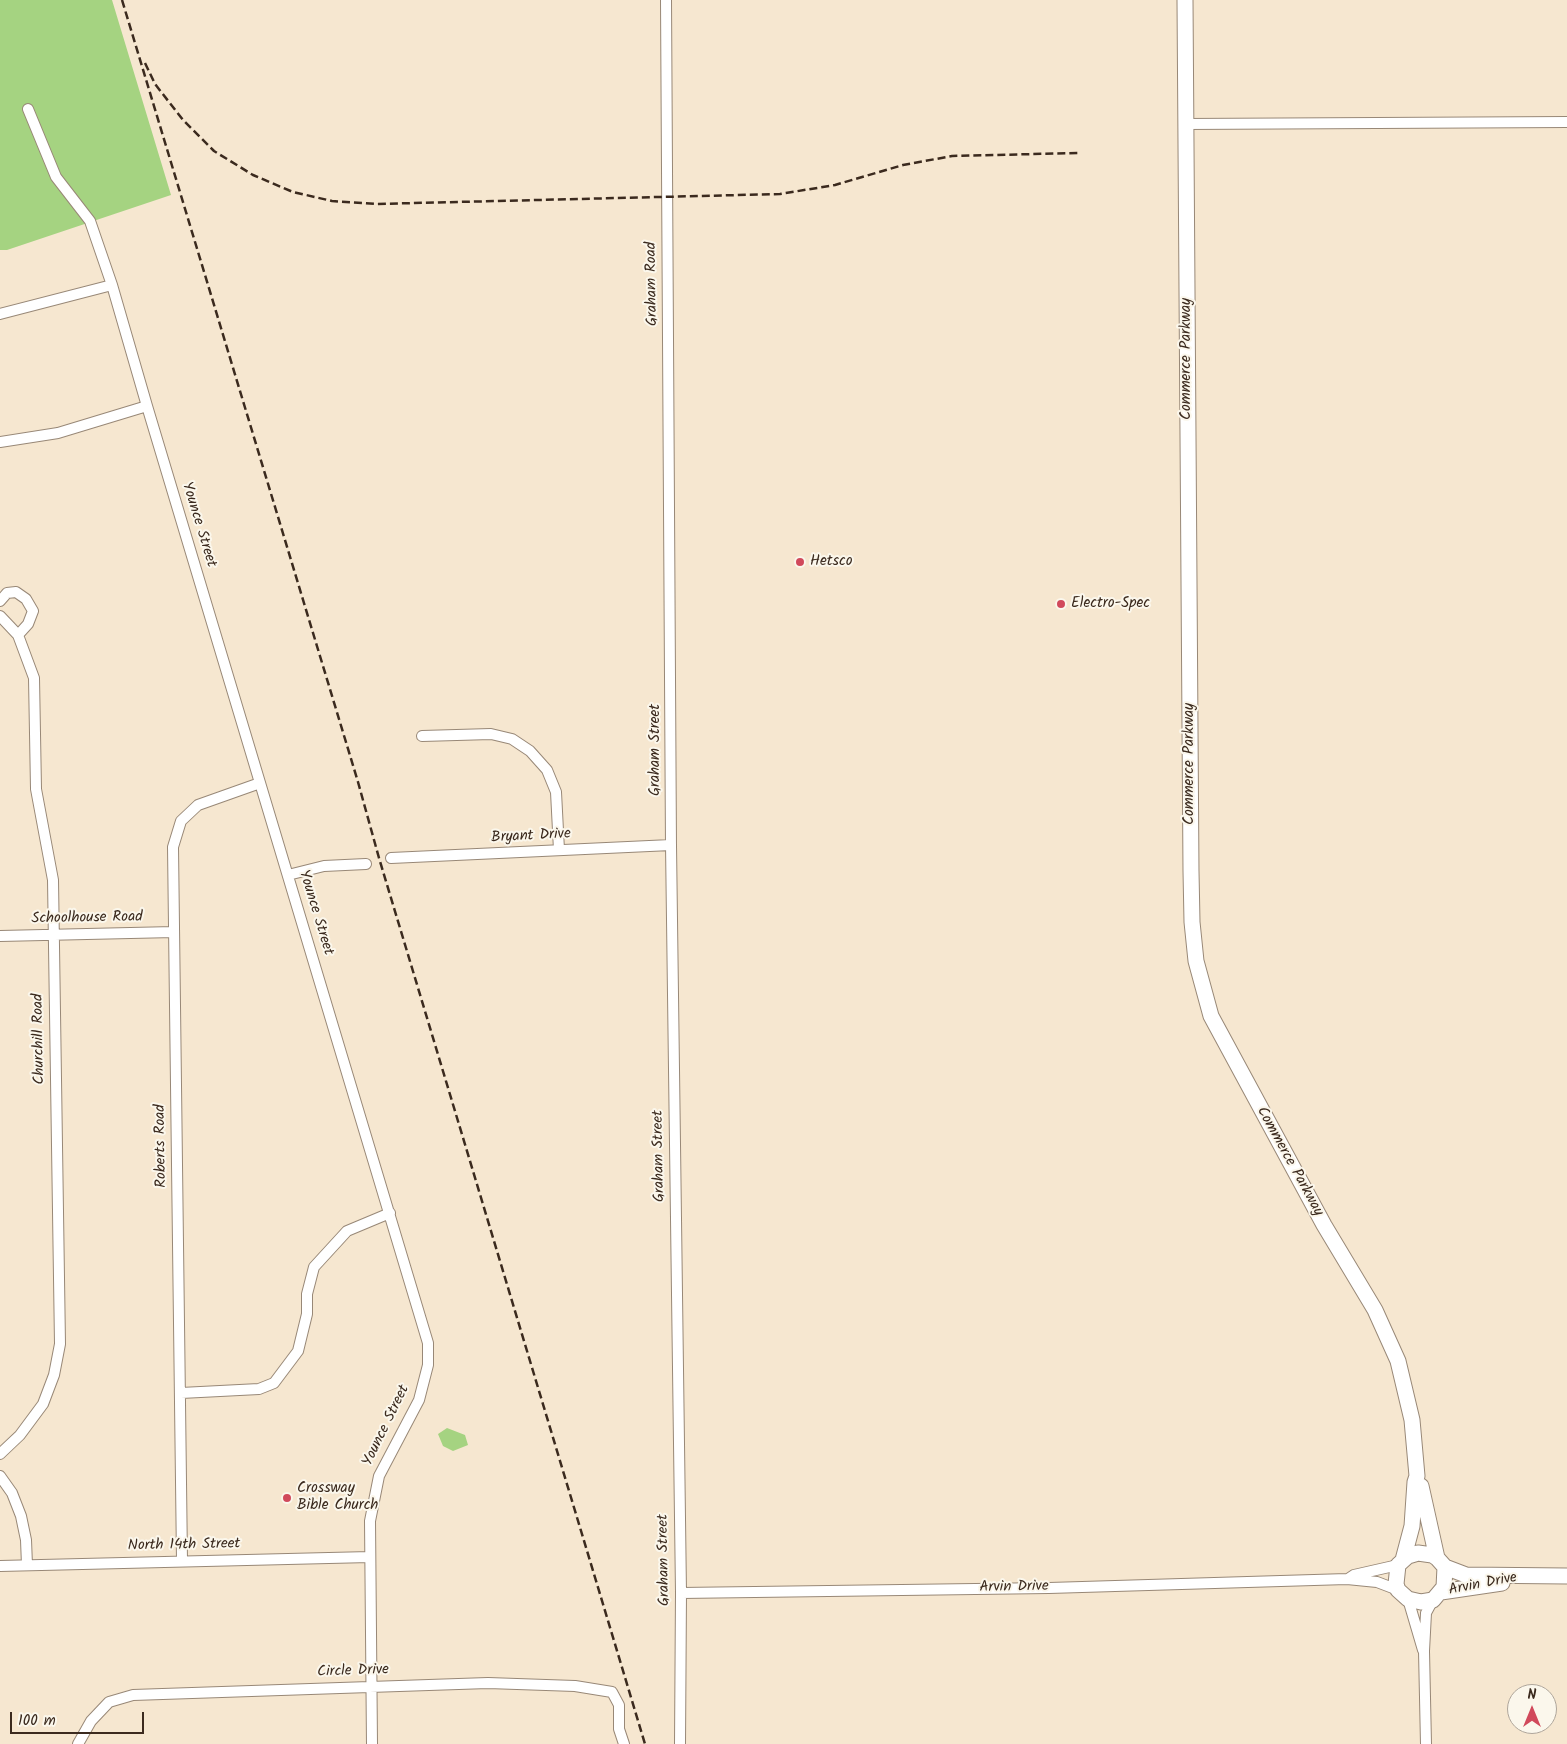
<!DOCTYPE html>
<style>
body{margin:0}
#map{position:relative;width:1567px;height:1744px;overflow:hidden;background:#f6e7d0;font-family:Kalam,sans-serif}
canvas{display:block}
.north{position:absolute;left:1507px;top:1684px;width:50px;height:50px;box-sizing:border-box;background:#fbf7ec;border:1px solid #aea59a;border-radius:50%;rotate:0deg;font-size:14px;font-weight:700;line-height:20px;text-align:center;color:#3b2a1e}
.north::after{content:'';display:block;margin:auto;width:18px;height:22px;background:#d1495b;clip-path:polygon(50% 0,100% 100%,50% 72%,0 100%)}
.scale{position:absolute;left:10px;top:1712px;width:134px;height:22px;box-sizing:border-box;border:2px solid #3b2a1e;border-top:0;padding-left:6px;font-size:15px;line-height:18px;white-space:nowrap;color:#3b2a1e;-webkit-text-stroke:4px #fbf7ec;paint-order:stroke}
</style>
<div id="map">
<canvas width="1567" height="1744"></canvas>
<div class="north">N</div>
<div class="scale">100 m</div>
</div>
<script>
const context = document.querySelector('canvas').getContext('2d');
context.lineJoin = 'round';
function fillPath(path, color) {
  context.fillStyle = color;
  context.fill(path, 'evenodd');
}
function shape(rows) {
  const path = new Path2D();
  for (const r of rows) {
    path.moveTo(r[0], r[1]);
    for (let i = 2; i < r.length; i += 2) path.lineTo(r[i], r[i + 1]);
  }
  return path;
}
function strokePath(path, color, width, dash) {
  context.strokeStyle = color;
  context.lineWidth = width;
  context.lineCap = dash ? 'butt' : 'round';
  context.setLineDash(dash || []);
  context.stroke(path);
}
function label(font, color, halo, rows, align = 'center') {
  context.font = font + ' Kalam,sans-serif';
  context.lineWidth = 4;
  context.setLineDash([]);
  context.textBaseline = 'middle';
  context.strokeStyle = halo;
  context.fillStyle = color;
  for (const [text, x, y, turn = 0] of rows) {
    context.save();
    context.translate(x, y);
    context.rotate((+turn || 0) * Math.PI / 180);
    context.textAlign = isNaN(turn) ? turn : align;
    if (halo) context.strokeText(text, 0, 0);
    context.fillText(text, 0, 0);
    context.restore();
  }
}
const green = shape([
 [0,0,112,0,171,195,7,250,0,250],
 [447,1428,465,1435,468,1445,453,1451,443,1446,438,1434]
]);
const street = shape([
 [666,0,671,845,681,1593,680,1744],
 [28,109,56,177,90,221,112,285,147,406,428,1343,428,1365,419,1400,379,1476,370,1521,372,1744],
 [1185,124,1567,122],
 [0,314,112,285],
 [0,442,58,433,147,406],
 [0,601,7,593,16,592,26,599,33,611,28,624,18,635],
 [0,616,18,635,34,678,36,789,53,880,60,1344,54,1375,43,1404,20,1435,0,1454],
 [422,736,491,734,512,739,530,751,547,770,556,792,559,850],
 [391,858,671,845],
 [288,875,324,866,366,864],
 [0,936,174,932],
 [181,1393,259,1389,274,1383,298,1351,307,1314,307,1294,314,1267,347,1231,390,1213],
 [0,1476,12,1493,21,1516,26,1540,27,1565],
 [182,1561,173,847,181,821,198,805,260,783],
 [0,1566,370,1557],
 [1348,1579,1354,1575,1398,1565],
 [681,1593,1049,1588,1347,1579,1377,1582,1398,1590],
 [1408,1599,1423,1650],
 [78,1744,91,1721,109,1702,133,1695,488,1683,575,1686,612,1692,619,1705,619,1729,624,1744],
 [1426,1744,1424,1651,1426,1613,1433,1600]
]);
const secondary = shape([
 [1185,0,1191,871,1192,922,1196,961,1211,1016,1324,1225,1375,1310,1398,1361,1412,1420,1417,1476,1415,1482,1412,1526,1403,1560],
 [1421,1486,1437,1558],
 [1445,1567,1444,1587,1433,1600,1421,1602,1408,1599,1398,1590,1396,1584,1398,1565,1408,1556,1418,1553,1432,1555,1437,1558,1445,1567,1466,1575,1567,1576],
 [1441,1592,1502,1583]
]);
const rail = shape([
 [122,0,358,782,379,858,645,1744],
 [145,63,155,84,183,120,214,151,253,175,293,192,332,201,376,204,780,194,835,185,903,165,952,156,1078,153]
]);
const markers = [
 [800,562,5,"#d1495b"],
 [1061,604,5,"#d1495b"],
 [287,1498,5,"#d1495b"]
];
const streetNames = [
 ["Graham Road",653,284,-91],
 ["Commerce Parkway",1187,359,-90],
 ["Younce Street",198,525,73],
 ["Graham Street",656,750,-90],
 ["Commerce Parkway",1190,764,-90],
 ["Bryant Drive",531,837,-3],
 ["Younce Street",315,913,73],
 ["Schoolhouse Road",87,919,-1],
 ["Churchill Road",40,1039,-91],
 ["Roberts Road",162,1146,-91],
 ["Graham Street",660,1156,-91],
 ["Commerce Parkway",1289,1162,61],
 ["Younce Street",387,1426,-64],
 ["North 14th Street",184,1546,-1],
 ["Graham Street",665,1560,-91],
 ["Arvin Drive",1483,1585,-11],
 ["Arvin Drive",1014,1588,-1],
 ["Circle Drive",353,1672,-2]
];
const poiNames = [
 ["Hetsco",810,562],
 ["Electro-Spec",1071,604],
 ["Crossway",297,1489],
 ["Bible Church",297,1506]
];
fillPath(green, '#a5d381');
strokePath(street, '#988877', 12);
strokePath(secondary, '#988877', 17);
strokePath(street, '#fff', 10);
strokePath(secondary, '#fff', 15);
strokePath(rail, '#3b2a1e', 2.5, [8, 4]);
for (const [x, y, r, color] of markers) {
  const dot = new Path2D();
  dot.arc(x, y, r, 0, 2 * Math.PI);
  context.fillStyle = color;
  context.fill(dot);
  strokePath(dot, '#fbf7ec', 2);
}
label('15px', '#3b2a1e', '#fbf7ec', streetNames);
label('15px', '#3b2a1e', '#fbf7ec', poiNames, 'left');
</script>
